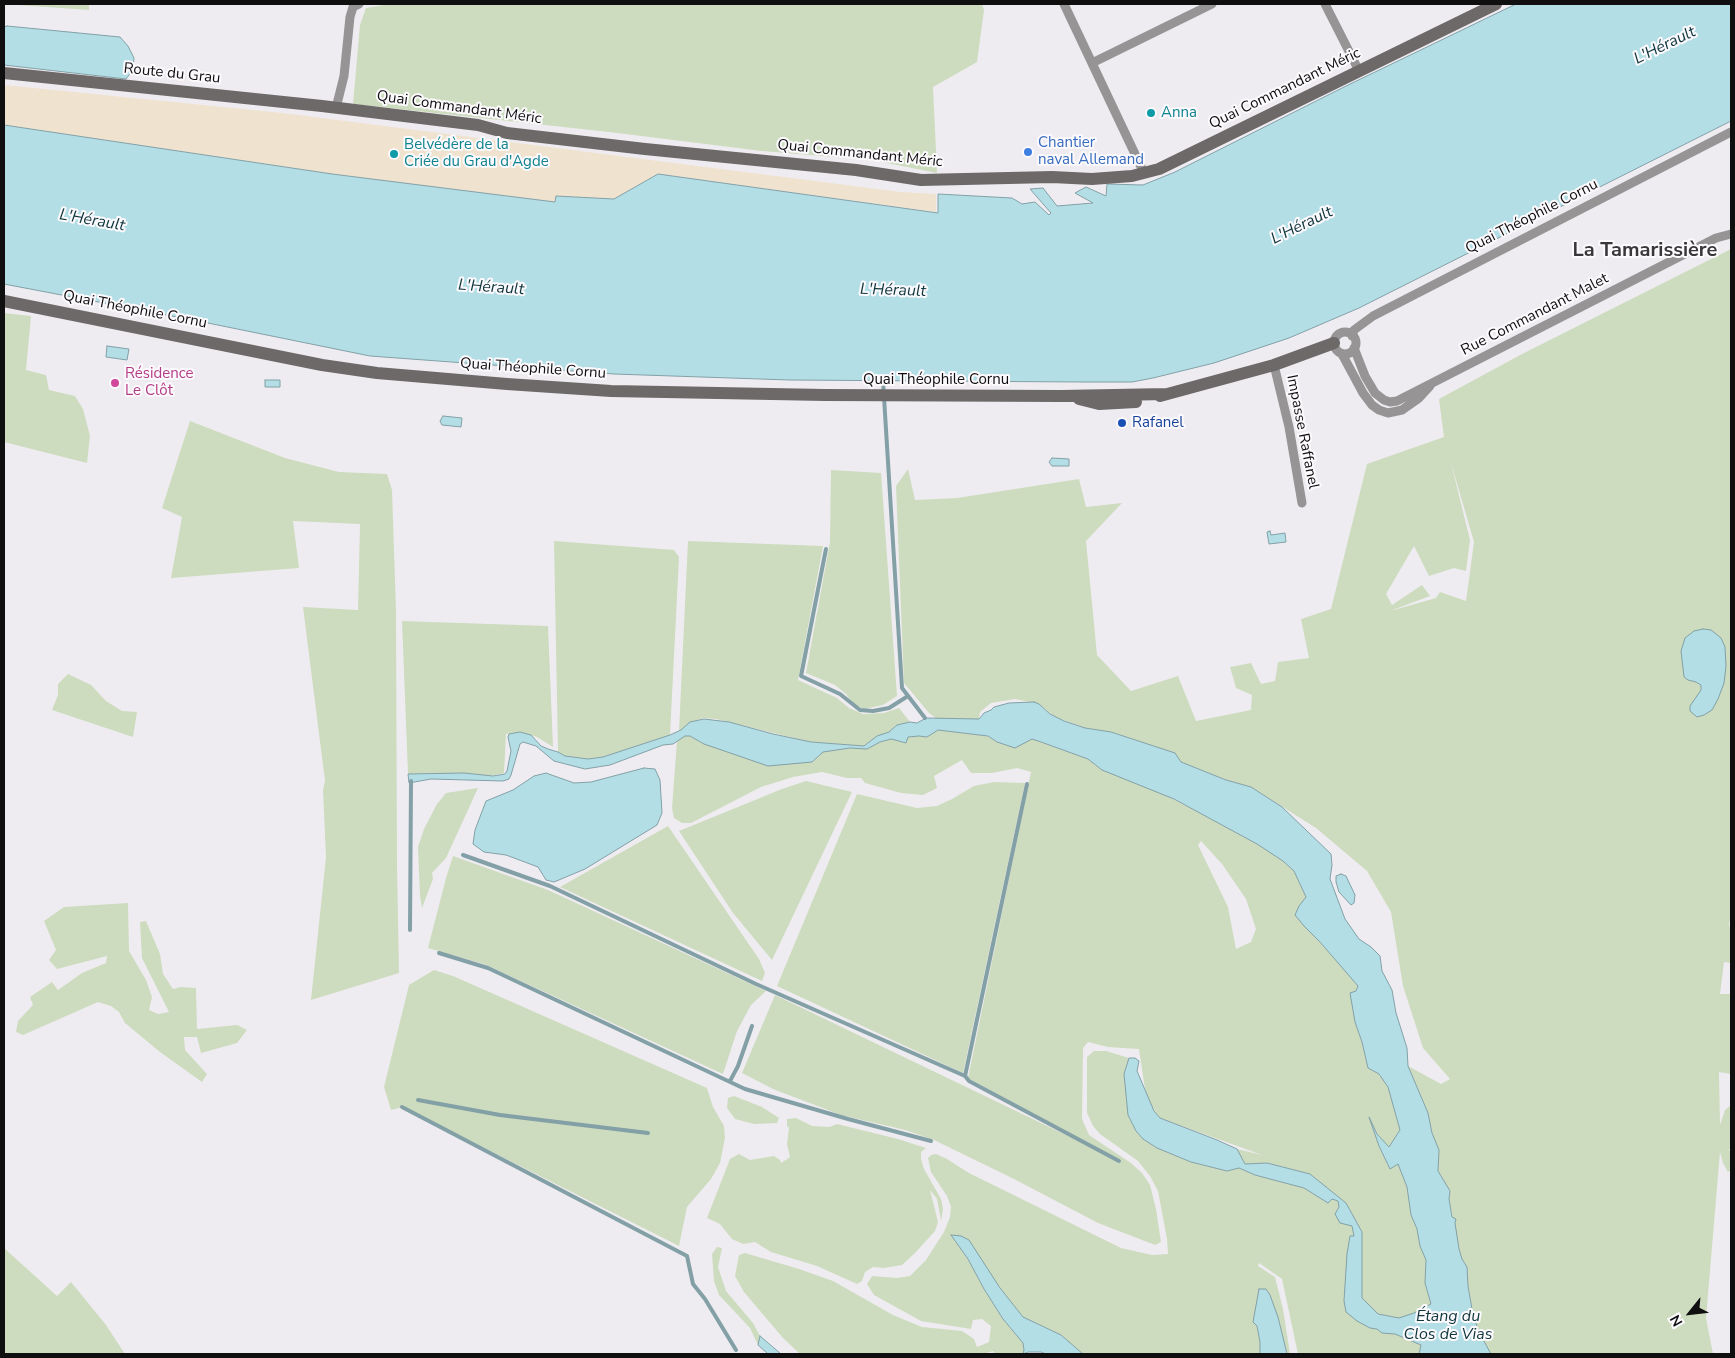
<!DOCTYPE html>
<meta charset="utf-8">
<style>
body{margin:0}
#map{position:relative;width:1735px;height:1358px;overflow:hidden;background:#efecf1;font-family:"Nunito Sans",sans-serif}
canvas{display:block}
.frame{position:absolute;inset:0;border:5px solid #100f10;pointer-events:none}
.north{position:absolute;left:1665px;top:1288px;width:50px;height:50px;-webkit-text-stroke:4px #fdfafe;paint-order:stroke;rotate:241deg;font-size:14px;font-weight:700;line-height:20px;text-align:center;color:#100f10}
.north::after{content:'';display:block;margin:auto;width:18px;height:22px;background:#100f10;clip-path:polygon(50% 0,100% 100%,50% 72%,0 100%)}
</style>
<div id="map">
<canvas width="1735" height="1358"></canvas>
<div class="frame"></div>
<div class="north">N</div>
</div>
<script>
const context = document.querySelector('canvas').getContext('2d');
context.lineJoin = 'round';
function fillPath(path, color) {
  context.fillStyle = color;
  context.fill(path, 'evenodd');
}
function shape(rows) {
  const path = new Path2D();
  for (const r of rows) {
    if (r.length === 3) {
      path.moveTo(r[0] + r[2], r[1]);
      path.arc(r[0], r[1], r[2], 0, 2 * Math.PI);
      continue;
    }
    path.moveTo(r[0], r[1]);
    for (let i = 2; i < r.length; i += 2) path.lineTo(r[i], r[i + 1]);
  }
  return path;
}
function strokePath(path, color, width, dash) {
  context.strokeStyle = color;
  context.lineWidth = width;
  context.lineCap = dash ? 'butt' : 'round';
  context.setLineDash(dash || []);
  context.stroke(path);
}
function label(font, color, halo, rows, align = 'center') {
  context.font = font + ' "Nunito Sans",sans-serif';
  context.lineWidth = 4;
  context.setLineDash([]);
  context.textBaseline = 'middle';
  context.strokeStyle = halo;
  context.fillStyle = color;
  for (const [text, x, y, turn = 0] of rows) {
    context.save();
    context.translate(x, y);
    context.rotate((+turn || 0) * Math.PI / 180);
    context.textAlign = isNaN(turn) ? turn : align;
    if (halo) context.strokeText(text, 0, 0);
    context.fillText(text, 0, 0);
    context.restore();
  }
}
const industrial = shape([
 [4,85,283,113,901,192,936,194,936,212,658,174,614,199,557,196,555,202,332,174,4,125]
]);
const green = shape([
 [4,4,89,4,89,10],
 [390,4,982,4,984,10,977,62,933,87,937,173,872,160,762,151,609,132,353,104,360,25,366,8],
 [1731,249,1731,915,1729,925,1731,931,1731,963,1724,962,1720,994,1731,994,1731,1074,1719,1072,1720,1125,1725,1110,1731,1105,1731,1149,1729,1149,1731,1155,1731,1170,1728,1172,1723,1163,1720,1152,1706,1318,1713,1354,1491,1354,1479,1332,1473,1315,1468,1286,1467,1268,1462,1259,1459,1249,1449,1199,1450,1191,1438,1171,1439,1150,1432,1133,1428,1113,1408,1066,1441,1084,1450,1079,1423,1048,1403,986,1391,912,1367,871,1316,828,1251,787,1226,780,1181,762,1175,753,1111,732,1085,728,1055,717,1039,704,1015,699,991,703,980,712,979,719,937,719,929,713,904,683,896,486,908,469,915,500,957,498,1079,479,1086,507,1122,503,1086,541,1097,655,1131,691,1178,676,1196,721,1251,710,1252,695,1236,688,1230,667,1251,663,1261,684,1275,681,1278,662,1309,658,1301,619,1331,609,1367,464,1444,437,1439,399,1522,354],
 [1451,463,1474,542,1466,601,1440,592,1436,598,1390,611,1430,596,1422,585,1392,605,1386,594,1414,546,1429,576,1454,568,1466,571,1470,540],
 [4,313,31,316,26,370,46,375,49,390,75,396,83,409,90,436,87,463,4,442],
 [190,421,285,458,339,472,387,474,392,490,396,611,397,864,399,973,311,1000,326,857,323,790,325,781,303,607,358,610,360,524,293,521,299,568,171,578,182,517,162,508],
 [831,470,881,473,897,696,883,705,864,709,854,705,846,694,835,685,806,673,830,542],
 [554,541,674,550,679,557,670,735,603,757,587,759,565,756,558,752],
 [688,541,823,546,798,680,837,698,849,708,863,714,884,713,899,708,910,722,897,725,889,732,877,736,864,746,811,742,716,719,703,718,695,721,679,731],
 [402,621,548,626,553,747,537,737,520,732,506,734,504,773,489,776,464,773,408,774],
 [68,674,91,685,106,701,122,711,137,712,133,737,52,710,58,695,58,684],
 [938,730,988,736,997,742,1032,739,1088,759,1099,768,1155,790,1208,817,1257,844,1283,861,1294,871,1306,897,1299,906,1320,942,1359,986,1356,991,1355,1022,1362,1042,1368,1068,1379,1074,1388,1087,1400,1130,1389,1148,1377,1134,1372,1123,1379,1146,1390,1169,1398,1164,1407,1187,1411,1215,1417,1229,1420,1246,1426,1260,1425,1283,1431,1304,1414,1313,1399,1318,1378,1314,1362,1298,1362,1232,1346,1203,1310,1174,1267,1163,1245,1164,1237,1149,1262,1155,1160,1118,1150,1104,1145,1089,1139,1049,1108,1047,1088,1042,1083,1048,1082,1119,1089,1135,1131,1163,1142,1173,1150,1185,1156,1209,1161,1242,1155,1245,1098,1223,1012,1178,934,1140,905,1130,841,1115,773,1089,742,1073,775,995,1118,1160,968,1078,1031,772,1017,768,992,773,971,773,962,760,934,776,937,788,923,795,901,793,865,783,861,778,847,778,822,772,793,777,761,787,691,823,682,823,674,818,672,808,677,741,685,736,690,736,704,744,812,762,823,752,850,748,867,749,880,742,891,739,906,743,908,737,919,736,927,737],
 [1201,841,1222,864,1246,899,1256,929,1251,942,1236,949,1228,907,1198,845],
 [806,781,852,792,772,960,733,913,679,831,782,789],
 [994,782,1025,783,963,1073,777,986,857,794,917,808,937,806,952,799,974,786],
 [478,788,446,858,432,873,433,879,422,908,420,896,418,847,424,829,437,804,446,793],
 [668,826,759,959,765,973,762,981,560,887],
 [453,856,548,890,766,991,751,1005,737,1031,723,1074,484,964,428,948,446,878],
 [128,903,129,951,146,980,152,997,149,1010,158,1014,169,1012,142,958,140,922,146,921,160,954,163,974,173,989,180,987,196,988,197,1029,237,1025,247,1030,237,1043,201,1053,197,1037,184,1037,185,1050,207,1074,202,1082,160,1052,125,1023,119,1012,111,1006,98,1002,23,1035,16,1032,18,1021,33,1005,30,997,52,982,58,990,82,973,106,963,107,956,57,969,49,960,56,950,44,921,64,907],
 [434,970,453,976,707,1088,713,1107,724,1126,725,1138,720,1163,711,1179,687,1207,679,1246,403,1107,391,1110,384,1087,409,985],
 [1094,1051,1106,1051,1129,1058,1124,1074,1129,1116,1136,1131,1143,1139,1157,1148,1191,1162,1227,1171,1238,1168,1255,1175,1304,1188,1328,1203,1332,1199,1338,1201,1352,1226,1355,1237,1350,1236,1344,1301,1370,1328,1377,1329,1382,1333,1395,1334,1422,1345,1419,1354,1298,1354,1282,1279,1259,1263,1258,1266,1275,1277,1283,1309,1290,1354,1287,1354,1278,1317,1257,1326,1260,1342,1260,1354,1083,1354,1061,1335,1023,1317,1000,1288,985,1266,951,1235,969,1261,984,1289,1003,1319,1023,1343,1024,1350,1023,1354,995,1354,993,1351,984,1354,800,1354,783,1338,744,1292,735,1276,739,1255,745,1253,799,1269,833,1281,893,1315,922,1327,962,1331,974,1339,977,1347,989,1342,991,1326,982,1319,973,1320,971,1329,921,1321,874,1295,867,1284,872,1276,897,1278,910,1276,926,1260,944,1232,950,1217,951,1207,947,1196,931,1172,928,1158,931,1155,936,1154,947,1159,969,1173,1121,1248,1152,1255,1168,1254,1167,1239,1158,1191,1150,1176,1138,1161,1100,1134,1093,1126,1087,1113,1087,1057],
 [734,1096,762,1107,779,1118,777,1123,754,1124,735,1119,727,1108,728,1098],
 [796,1118,812,1126,829,1127,837,1124,898,1139,926,1148,921,1152,921,1159,924,1169,941,1199,943,1209,941,1221,937,1199,930,1190,938,1222,935,1231,916,1252,902,1265,884,1268,873,1267,865,1272,862,1281,857,1284,817,1266,771,1252,755,1242,743,1244,732,1239,720,1224,707,1218,730,1159,739,1154,750,1160,774,1156,780,1160,781,1163,790,1157,787,1144,789,1128,787,1126,787,1119],
 [717,1247,722,1248,718,1267,726,1291,753,1323,760,1336,758,1345,750,1328,719,1295,714,1281,712,1254],
 [4,1248,57,1296,71,1282,106,1325,125,1354,4,1354]
]);
const water = shape([
 [1516,4,1731,4,1731,121,1359,308,1289,338,1214,363,1153,378,1132,382,1081,382,789,380,614,374,370,356,198,321,4,284,4,125,332,174,555,202,556,196,614,199,658,174,938,213,938,194,1012,198,1022,204,1035,202,1049,215,1051,213,1030,189,1043,188,1057,206,1093,203,1075,193,1086,187,1106,196,1107,184,1143,185,1175,172,1344,87,1516,4],
 [7,26,120,37,128,46,134,58,133,70,126,79,4,65,4,27,7,26],
 [107,346,129,349,127,360,106,357,107,346],
 [265,380,280,380,280,387,265,387,265,380],
 [443,416,462,418,461,427,442,425,440,421,443,416],
 [1052,458,1069,459,1069,466,1052,466,1049,462,1052,458],
 [1270,531,1271,535,1285,533,1286,542,1269,544,1267,532,1270,531],
 [1703,629,1711,630,1721,638,1725,647,1726,666,1724,683,1718,699,1712,710,1704,715,1697,717,1690,711,1690,706,1701,690,1701,685,1696,682,1688,680,1684,677,1681,651,1685,638,1694,631,1703,629],
 [1034,702,1039,704,1050,714,1064,721,1085,728,1111,732,1175,753,1181,762,1226,780,1251,787,1282,807,1331,854,1332,865,1330,879,1345,919,1359,939,1371,947,1380,956,1382,971,1392,990,1396,1013,1407,1048,1408,1066,1428,1113,1432,1133,1439,1150,1438,1171,1450,1191,1449,1199,1452,1217,1456,1219,1455,1223,1459,1249,1462,1259,1467,1267,1468,1286,1473,1315,1479,1332,1491,1354,1419,1354,1421,1345,1395,1334,1382,1333,1377,1329,1370,1328,1357,1321,1346,1312,1344,1301,1347,1254,1350,1236,1354,1236,1352,1226,1340,1223,1335,1214,1339,1207,1338,1201,1332,1199,1328,1203,1304,1188,1255,1175,1239,1168,1227,1171,1191,1162,1157,1148,1143,1139,1136,1131,1128,1115,1124,1074,1129,1058,1135,1058,1139,1061,1137,1071,1154,1111,1160,1118,1217,1140,1237,1149,1245,1164,1267,1163,1310,1174,1346,1203,1362,1232,1362,1298,1378,1314,1399,1318,1414,1313,1431,1304,1425,1283,1426,1260,1420,1246,1417,1229,1411,1215,1407,1187,1398,1164,1390,1169,1379,1146,1369,1117,1377,1134,1389,1147,1400,1130,1388,1087,1379,1074,1368,1068,1362,1042,1355,1022,1350,993,1356,991,1358,986,1320,942,1304,926,1295,915,1299,906,1306,897,1294,871,1283,861,1257,844,1174,799,1102,770,1088,759,1041,742,1032,739,1015,748,997,742,988,736,938,730,927,737,919,736,908,737,906,743,891,739,880,742,867,749,850,748,823,752,812,762,768,766,704,744,690,736,685,736,673,744,663,745,610,765,585,769,554,761,536,746,523,742,520,744,511,775,509,779,503,781,431,779,409,783,408,774,464,773,493,776,505,774,507,771,511,751,508,737,509,734,520,732,531,735,541,746,548,749,558,752,565,756,588,759,603,757,670,735,681,730,690,722,704,719,729,722,773,734,811,742,864,746,877,736,889,732,897,725,910,722,917,723,926,718,979,719,984,713,991,710,994,707,1009,703,1034,702],
 [644,768,655,769,660,780,662,813,657,825,585,869,554,882,546,880,538,867,506,855,484,852,473,844,475,830,486,801,513,790,534,776,546,773,574,783,591,782,644,768],
 [1341,874,1346,876,1355,895,1354,903,1351,905,1339,892,1336,882,1336,876,1341,874],
 [951,1235,961,1236,969,1240,1000,1288,1023,1317,1061,1335,1083,1354,1046,1354,1041,1352,1028,1352,1023,1354,1024,1350,1023,1343,1003,1319,984,1289,968,1259,951,1235],
 [1259,1289,1266,1289,1270,1295,1278,1317,1287,1354,1260,1354,1260,1342,1257,1326,1253,1322,1259,1289],
 [760,1336,781,1354,768,1354,758,1345,760,1336]
]);
const stream = shape([
 [883,381,902,688,925,718],
 [826,549,801,676,840,694,860,710,873,711,889,708,908,696],
 [463,855,550,886,756,984,965,1076,969,1081,1119,1161],
 [410,930,411,781],
 [439,953,488,968,745,1089,848,1119,931,1141],
 [965,1076,1027,784],
 [730,1081,738,1066,752,1026],
 [418,1100,500,1115,648,1133],
 [402,1107,687,1256,693,1284,705,1299,736,1350]
]);
const street = shape([
 [1064,4,1144,173],
 [1325,4,1359,71],
 [1092,63,1212,4],
 [336,108,344,76,350,17,353,7,359,4],
 [1345,343,11],
 [1352,336,1354,330,1373,316,1731,132],
 [1354,348,1365,376,1375,393,1384,400,1390,402,1397,401,1716,238,1731,234],
 [1342,354,1363,393,1372,405,1379,410,1388,413,1402,410,1419,398,1430,386],
 [1274,365,1289,427,1302,503]
]);
const secondary = shape([
 [4,73,322,106,478,125,507,133,645,149,856,170,921,180,1052,177,1092,179,1132,176,1159,169,1496,4],
 [4,301,322,365,377,373,507,384,611,391,825,395,1061,396,1167,394],
 [1160,396,1274,365,1334,343],
 [1079,399,1099,404,1136,402]
]);
const markers = [
 [1151,113,5,"#0f9aa8"],
 [1028,152,5,"#3f7fe0"],
 [394,154,5,"#0f9aa8"],
 [115,383,5,"#d1479c"],
 [1122,423,5,"#1a4fb4"]
];
const streetNames = [
 ["Route du Grau",172,74,6],
 ["Quai Commandant Méric",1285,89,-26],
 ["Quai Commandant Méric",459,108,8],
 ["Quai Commandant Méric",860,154,6],
 ["Quai Théophile Cornu",1532,217,-27],
 ["Quai Théophile Cornu",135,310,11],
 ["Rue Commandant Malet",1535,315,-27],
 ["Quai Théophile Cornu",533,369,4],
 ["Quai Théophile Cornu",936,380],
 ["Impasse Raffanel",1302,432,79]
];
const cultureNames = [
 ["Anna",1161,113],
 ["Belvédère de la",404,145],
 ["Criée du Grau d'Agde",404,162]
];
const shopNames = [
 ["Chantier",1038,143],
 ["naval Allemand",1038,160]
];
const hotelNames = [
 ["Résidence",125,374],
 ["Le Clôt",125,391]
];
const transitNames = [
 ["Rafanel",1132,423]
];
const waterNames = [
 ["L'Hérault",1665,46,-26],
 ["L'Hérault",92,221,10],
 ["L'Hérault",1302,226,-26],
 ["L'Hérault",491,288,4],
 ["L'Hérault",893,291,2],
 ["Étang du",1448,1317],
 ["Clos de Vias",1448,1335]
];
const districtNames = [
 ["La Tamarissière",1645,251]
];
fillPath(industrial, '#efe2ce');
fillPath(green, '#cddcbe');
fillPath(water, '#b3dee6');
strokePath(water, '#82a0a6', 1);
strokePath(stream, '#82a0a6', 4);
strokePath(street, '#969494', 9);
strokePath(secondary, '#6d6969', 12);
for (const [x, y, r, color] of markers) {
  const dot = new Path2D();
  dot.arc(x, y, r, 0, 2 * Math.PI);
  context.fillStyle = color;
  context.fill(dot);
  strokePath(dot, '#fdfafe', 2);
}
label('15px', '#100f10', '#fdfafe', streetNames);
label('15px', '#0d838f', '#fdfafe', cultureNames, 'left');
label('15px', '#366cbe', '#fdfafe', shopNames, 'left');
label('15px', '#b23c85', '#fdfafe', hotelNames, 'left');
label('15px', '#164399', '#fdfafe', transitNames, 'left');
label('italic 16px', '#0e363d', '#fdfafe', waterNames);
label('bold 20px', '#3a373b', '#fdfafe', districtNames);
</script>
